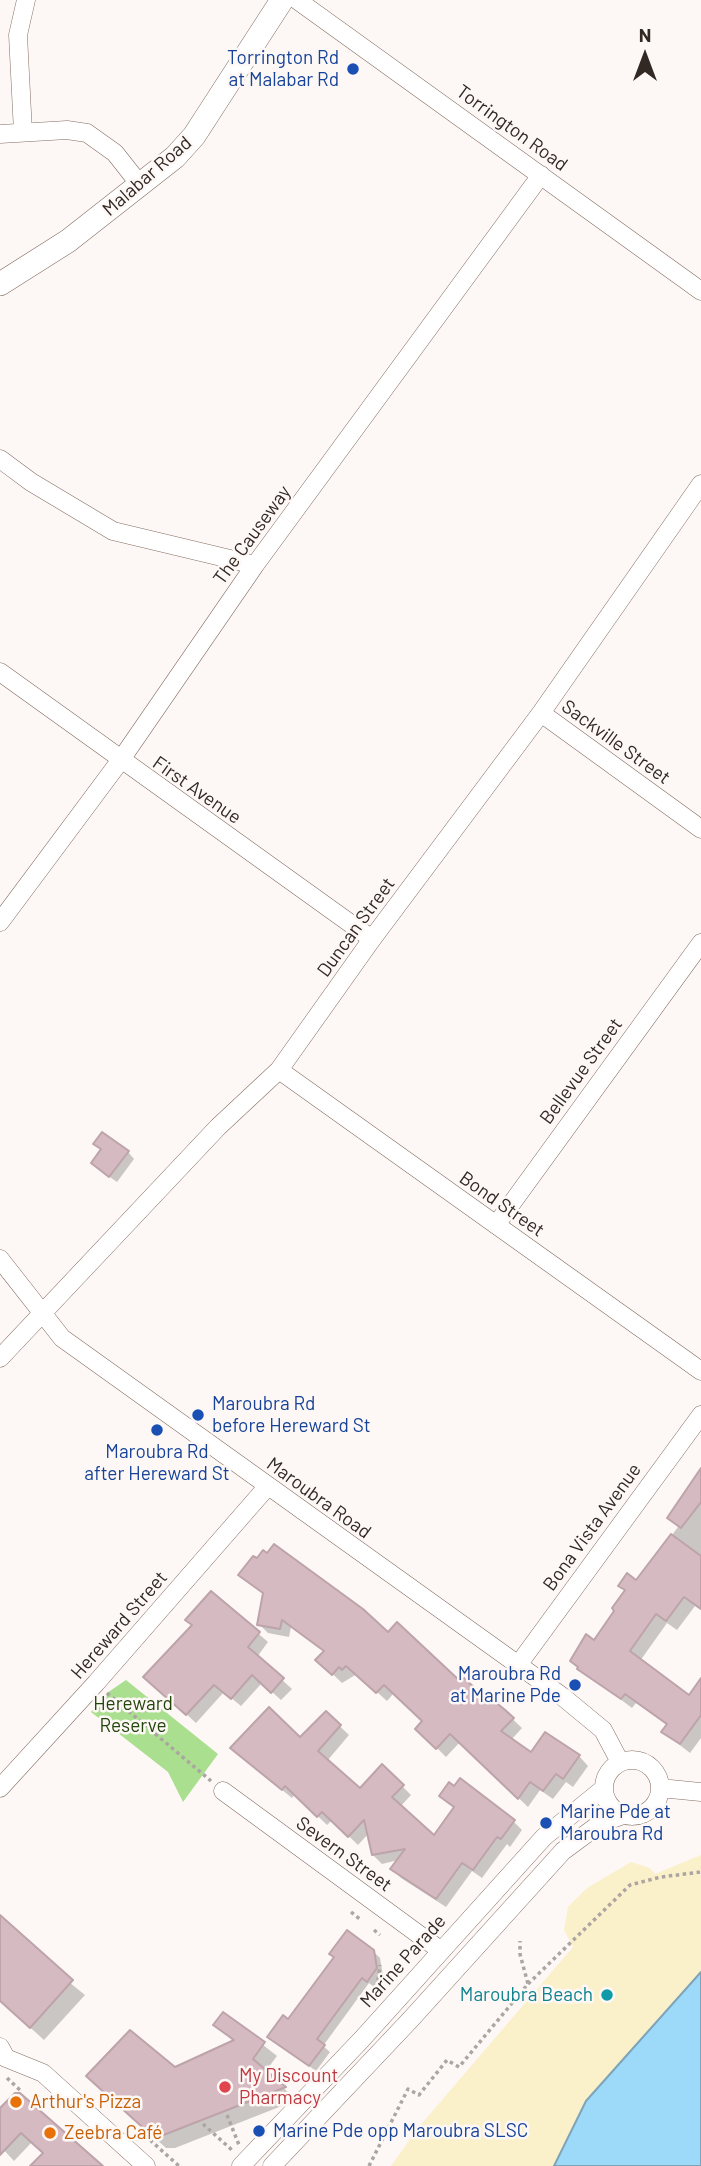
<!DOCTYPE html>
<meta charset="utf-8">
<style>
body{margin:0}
#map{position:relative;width:701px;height:2166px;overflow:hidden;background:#fdf8f6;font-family:Barlow,sans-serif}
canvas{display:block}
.north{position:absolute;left:610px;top:21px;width:70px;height:70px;-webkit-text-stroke:5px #fdf8f6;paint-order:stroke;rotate:0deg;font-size:19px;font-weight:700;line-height:28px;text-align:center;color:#322824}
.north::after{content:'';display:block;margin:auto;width:24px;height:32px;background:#322824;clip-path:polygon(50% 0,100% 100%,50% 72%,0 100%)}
</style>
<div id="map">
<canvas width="701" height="2166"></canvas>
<div class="north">N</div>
</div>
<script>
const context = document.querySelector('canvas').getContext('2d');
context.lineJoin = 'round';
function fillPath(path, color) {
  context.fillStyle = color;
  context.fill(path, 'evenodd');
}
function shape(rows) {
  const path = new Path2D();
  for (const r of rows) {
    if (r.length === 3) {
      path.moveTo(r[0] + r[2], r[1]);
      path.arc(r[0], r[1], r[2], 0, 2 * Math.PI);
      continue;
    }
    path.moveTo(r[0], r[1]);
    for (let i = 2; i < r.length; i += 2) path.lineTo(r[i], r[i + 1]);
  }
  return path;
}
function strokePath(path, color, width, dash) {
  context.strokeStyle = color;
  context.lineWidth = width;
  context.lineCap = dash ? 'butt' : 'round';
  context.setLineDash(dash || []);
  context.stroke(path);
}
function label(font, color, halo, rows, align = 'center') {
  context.font = font + ' Barlow,sans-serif';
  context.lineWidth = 5;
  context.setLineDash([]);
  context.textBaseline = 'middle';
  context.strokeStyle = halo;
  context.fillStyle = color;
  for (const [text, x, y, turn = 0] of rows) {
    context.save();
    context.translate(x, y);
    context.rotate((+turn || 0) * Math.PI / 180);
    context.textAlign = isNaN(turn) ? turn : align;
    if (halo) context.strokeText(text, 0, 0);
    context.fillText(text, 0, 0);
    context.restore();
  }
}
const green = shape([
 [126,1680,218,1754,183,1802,168,1772,91,1712,107,1693]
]);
const sand = shape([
 [701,1855,701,1972,586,2101,554,2166,391,2166,418,2128,573,1947,564,1930,568,1907,587,1888,631,1862,650,1868,655,1874]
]);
const water = shape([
 [701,1972,701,2166,554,2166,586,2101,701,1972]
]);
const shadow = shape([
 [128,1152,134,1159,117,1182,100,1170],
 [701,1472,701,1610,695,1606,677,1630,667,1623,640,1661,689,1697,701,1692,701,1738,690,1753,663,1732,668,1726,636,1703,632,1708,583,1671,594,1642,617,1611,626,1591,620,1585,637,1582,678,1527,669,1518],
 [241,1575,388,1635,492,1706,503,1710,522,1728,511,1740,531,1754,579,1756,588,1766,573,1787,566,1782,553,1799,540,1790,528,1807,460,1742,446,1757,418,1729,425,1722,394,1693,387,1701,357,1674,342,1683,318,1660,325,1652,291,1627,289,1637,268,1633,259,1624,265,1595],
 [212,1593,268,1642,257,1657,292,1689,281,1700,262,1683,241,1706,224,1692,196,1723,155,1685],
 [326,1713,349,1735,327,1761,360,1791,382,1766,411,1795,400,1807,434,1837,455,1808,441,1796,513,1821,522,1830,510,1847,507,1844,482,1878,472,1871,446,1907,401,1878,392,1869,398,1860,382,1864,373,1855,369,1833,358,1845,332,1820,327,1825,295,1794,292,1798,242,1757,301,1740],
 [0,1926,85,1995,44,2040,0,2000],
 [373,1951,380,1958,383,1976,374,1987,369,1983,323,2046,330,2052,316,2071,276,2043,335,1958],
 [224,2014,277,2056,265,2072,297,2100,175,2148,166,2148,101,2089,174,2070,234,2042,216,2025],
 [0,2111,100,2166,33,2166,45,2153,32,2142,14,2161,2,2148,0,2150]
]);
const building = shape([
 [102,1132,129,1151,109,1177,91,1163,101,1149,93,1144,102,1132],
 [701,1468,701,1502,681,1528,667,1518,701,1468],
 [671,1534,701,1556,701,1609,684,1597,666,1621,656,1614,630,1651,689,1695,701,1678,701,1715,680,1744,661,1732,667,1724,625,1694,621,1699,577,1669,578,1667,570,1661,586,1634,594,1640,614,1611,612,1608,625,1590,618,1586,627,1573,636,1580,671,1534],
 [274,1544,363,1609,388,1632,397,1622,460,1681,464,1678,492,1704,494,1701,504,1709,514,1718,501,1731,531,1752,545,1732,580,1755,563,1779,556,1774,543,1791,530,1782,518,1799,450,1734,436,1749,415,1729,422,1721,384,1685,376,1693,346,1666,342,1670,339,1667,332,1675,315,1660,324,1651,282,1620,280,1629,257,1625,263,1593,238,1575,253,1556,257,1558,263,1550,267,1553,274,1544],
 [211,1591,260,1632,248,1647,284,1678,271,1693,252,1675,231,1699,214,1685,186,1715,143,1677,192,1625,185,1620,211,1591],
 [269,1707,300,1737,326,1711,341,1725,318,1751,360,1788,382,1764,404,1785,392,1797,434,1835,454,1807,439,1796,449,1782,454,1786,460,1778,515,1820,501,1839,497,1837,473,1870,462,1863,436,1899,390,1869,405,1849,372,1855,364,1820,348,1837,322,1812,317,1817,285,1786,282,1790,230,1748,269,1707],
 [0,1915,73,1980,30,2028,0,2001,0,1915],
 [347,1930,374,1950,377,1968,367,1982,362,1978,317,2039,325,2045,309,2066,267,2037,283,2015,288,2019,334,1957,329,1954,347,1930],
 [223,2012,265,2042,253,2059,286,2087,161,2136,151,2135,86,2076,130,2030,175,2067,234,2040,213,2025,223,2012],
 [15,2093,20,2093,103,2166,30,2166,43,2153,21,2133,0,2155,0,2108,15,2093]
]);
const path = shape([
 [107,1693,211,1781],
 [351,1912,361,1920],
 [374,1930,380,1935],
 [378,1980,380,1965],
 [528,1984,630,1885,661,1877,701,1872],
 [7,2078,21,2091],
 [265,2101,271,2098],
 [227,2115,239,2145],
 [203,2124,233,2151],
 [150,2140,179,2166],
 [369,2166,408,2089,419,2095,447,2060,459,2067,528,1984,520,1954,520,1941]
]);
const minor = shape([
 [297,0,701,291],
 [23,132,18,35,26,0],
 [0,134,67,130,87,133,115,153,141,186],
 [0,459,31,482,113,531,255,565],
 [0,672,372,939],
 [541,713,701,829],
 [0,922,120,761,255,565,541,175],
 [279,1070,701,1371],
 [496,1225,701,943],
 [0,1259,62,1338,563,1697,603,1730,620,1762],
 [0,1358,218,1127,279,1070,372,939,541,713,701,484],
 [518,1665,701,1415],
 [632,1788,28],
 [0,1788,96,1683,267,1487],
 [660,1788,701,1792],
 [223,1791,440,1950],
 [0,2047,6,2058,43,2073,146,2166],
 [241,2166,362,2039,544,1837,603,1789],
 [272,2166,411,2019,563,1851,601,1823,623,1815]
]);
const major = shape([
 [0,284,68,241,175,157,194,136,282,0]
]);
const markers = [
 [353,69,7,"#1a4fb4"],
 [198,1415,7,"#1a4fb4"],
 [157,1430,7,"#1a4fb4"],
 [575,1685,7,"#1a4fb4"],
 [546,1823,7,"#1a4fb4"],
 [607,1995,7,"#0f9aa8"],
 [225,2087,7,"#e0444e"],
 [16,2102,7,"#e8710a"],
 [259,2131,7,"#1a4fb4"],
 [50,2133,7,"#e8710a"]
];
const transitNames = [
 ["Torrington Rd",339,58,"right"],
 ["at Malabar Rd",339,80,"right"],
 ["Maroubra Rd",212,1404],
 ["before Hereward St",212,1426],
 ["Maroubra Rd",157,1452,"center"],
 ["after Hereward St",157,1474,"center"],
 ["Maroubra Rd",561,1674,"right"],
 ["at Marine Pde",561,1696,"right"],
 ["Marine Pde at",560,1812],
 ["Maroubra Rd",560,1834],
 ["Marine Pde opp Maroubra SLSC",273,2131]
];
const streetNames = [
 ["Torrington Road",512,128,36],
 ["Malabar Road",147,176,-41],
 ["The Causeway",252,535,-54],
 ["Sackville Street",616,742,36],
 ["First Avenue",197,790,35],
 ["Duncan Street",356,927,-54],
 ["Bellevue Street",581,1071,-54],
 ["Bond Street",502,1204,35],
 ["Maroubra Road",319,1498,36],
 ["Bona Vista Avenue",592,1527,-54],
 ["Hereward Street",119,1625,-49],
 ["Severn Street",344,1854,36],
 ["Marine Parade",403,1961,-48]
];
const parkNames = [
 ["Hereward",133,1704],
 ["Reserve",133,1726]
];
const cultureNames = [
 ["Maroubra Beach",593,1995]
];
const healthNames = [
 ["My Discount",239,2076],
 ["Pharmacy",239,2098]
];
const foodNames = [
 ["Arthur's Pizza",30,2102],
 ["Zeebra Café",64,2133]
];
fillPath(green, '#a9df8e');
fillPath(sand, '#faf0ca');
fillPath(water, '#9dd9f8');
strokePath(water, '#7da4b8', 2);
fillPath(shadow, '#0003');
fillPath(building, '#d5bac1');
strokePath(building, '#bda3aa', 2);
strokePath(minor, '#846e63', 19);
strokePath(major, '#846e63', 24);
strokePath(path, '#aca5a2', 3.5, [3.5, 3.5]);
strokePath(minor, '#fff', 18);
strokePath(major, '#fff', 23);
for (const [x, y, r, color] of markers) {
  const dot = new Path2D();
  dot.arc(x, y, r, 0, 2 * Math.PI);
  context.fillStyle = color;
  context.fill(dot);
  strokePath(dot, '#fdf8f6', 2.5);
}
label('19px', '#164399', '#fdf8f6', transitNames, 'left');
label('19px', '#322824', '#fdf8f6', streetNames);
label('19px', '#23450c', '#fdf8f6', parkNames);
label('19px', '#0d838f', '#fdf8f6', cultureNames, 'right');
label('19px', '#be3a42', '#fdf8f6', healthNames, 'left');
label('19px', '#c56008', '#fdf8f6', foodNames, 'left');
</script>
